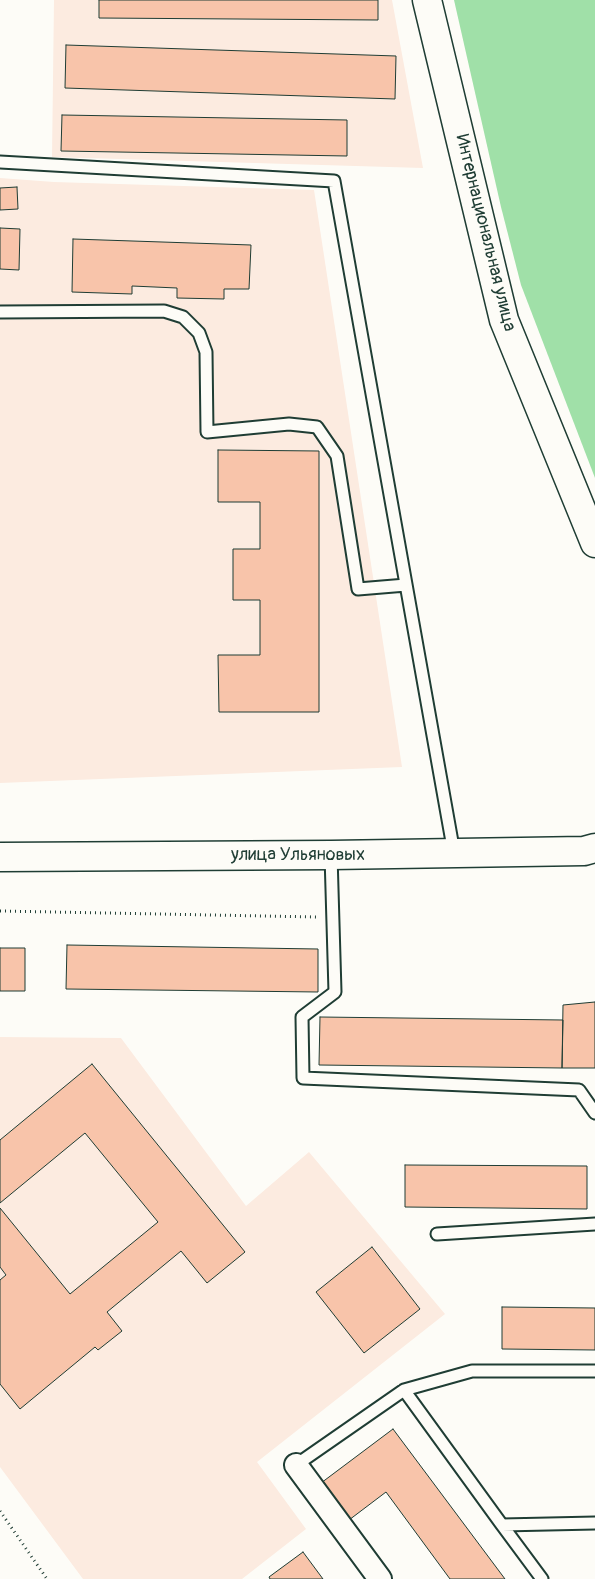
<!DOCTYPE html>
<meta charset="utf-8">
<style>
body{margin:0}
canvas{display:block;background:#fdfcf7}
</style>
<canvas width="595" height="1579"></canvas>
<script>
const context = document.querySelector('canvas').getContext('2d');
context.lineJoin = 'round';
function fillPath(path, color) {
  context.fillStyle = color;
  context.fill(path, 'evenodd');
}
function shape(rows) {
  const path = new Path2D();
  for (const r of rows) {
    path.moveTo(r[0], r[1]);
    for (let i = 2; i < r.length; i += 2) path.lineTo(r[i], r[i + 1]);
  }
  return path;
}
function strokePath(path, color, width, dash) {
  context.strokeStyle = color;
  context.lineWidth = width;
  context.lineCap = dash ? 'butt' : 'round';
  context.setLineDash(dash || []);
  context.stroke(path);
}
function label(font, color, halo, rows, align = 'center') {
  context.font = font + ' Pangolin,sans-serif';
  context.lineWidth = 4;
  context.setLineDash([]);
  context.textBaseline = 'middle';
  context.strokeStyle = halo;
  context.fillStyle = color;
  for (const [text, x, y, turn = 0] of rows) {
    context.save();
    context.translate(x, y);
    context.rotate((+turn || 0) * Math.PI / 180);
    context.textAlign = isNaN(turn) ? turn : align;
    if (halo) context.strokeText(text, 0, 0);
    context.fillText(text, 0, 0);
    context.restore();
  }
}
const built = shape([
 [54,0,392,0,423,168,52,157],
 [0,178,54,182,314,190,402,767,0,783],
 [0,1037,121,1038,246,1206,309,1152,445,1314,257,1462,306,1529,242,1579,83,1579,0,1467]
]);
const green = shape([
 [454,0,595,0,595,478,521,285,501,207]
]);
const building = shape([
 [99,0,378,0,378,20,99,18,99,0],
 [66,45,396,56,395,99,65,88,66,45],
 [62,115,347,120,347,156,61,151,62,115],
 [17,187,18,209,0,210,0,188,17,187],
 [0,228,20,229,19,270,0,269,0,228],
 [73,239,251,245,249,289,224,289,224,299,177,298,177,288,132,286,132,294,72,292,73,239],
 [218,450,319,451,319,712,219,712,218,655,260,655,260,600,233,600,233,549,260,549,260,502,218,502,218,450],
 [67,945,318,949,318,992,66,989,67,945],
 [0,948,25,948,25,991,0,991,0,948],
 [595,1002,595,1068,562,1068,563,1005,595,1002],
 [320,1017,563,1020,562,1068,319,1065,320,1017],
 [92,1064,245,1252,207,1283,181,1251,107,1312,122,1331,98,1350,95,1347,20,1409,0,1384,0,1280,6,1275,0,1267,0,1208,70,1294,158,1222,85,1133,0,1203,0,1140,92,1064],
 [405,1165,587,1166,587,1209,405,1207,405,1165],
 [372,1247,420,1309,364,1353,316,1292,372,1247],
 [502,1307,595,1308,595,1350,502,1349,502,1307],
 [393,1429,505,1579,450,1579,386,1492,349,1520,321,1483,393,1429],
 [303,1552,323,1579,270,1579,269,1577,303,1552]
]);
const path = shape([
 [0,911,317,917],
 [0,1511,47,1579]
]);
const lane = shape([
 [0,162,334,181,454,853],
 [0,312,164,311,183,317,199,333,206,352,207,432,289,424,317,427,337,456,358,589,406,585],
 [331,855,335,992,302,1017,303,1078,579,1090,595,1113],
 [437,1234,595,1224],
 [404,1390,472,1371,595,1371],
 [296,1465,404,1390,502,1525,595,1523],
 [502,1525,542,1579]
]);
const street = shape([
 [296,1465,380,1579]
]);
const secondary = shape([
 [427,0,504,320,595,543],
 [0,857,331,855,584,851,595,848]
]);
const streetNames = [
 ["Интернациональная улица",485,233,76],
 ["улица Ульяновых",298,855]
];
fillPath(built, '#fcebe0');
fillPath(green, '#a0e0a8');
fillPath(building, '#f8c4aa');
strokePath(building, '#1f3d34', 1);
strokePath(lane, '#1f3d34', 15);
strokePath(street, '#1f3d34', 26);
strokePath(secondary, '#1f3d34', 31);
strokePath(path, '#1f3d34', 3, [1, 4]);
strokePath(lane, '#fdfcf7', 11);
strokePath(street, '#fdfcf7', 22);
strokePath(secondary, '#fdfcf7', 28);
label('18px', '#1f3d34', '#fdfcf7', streetNames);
</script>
